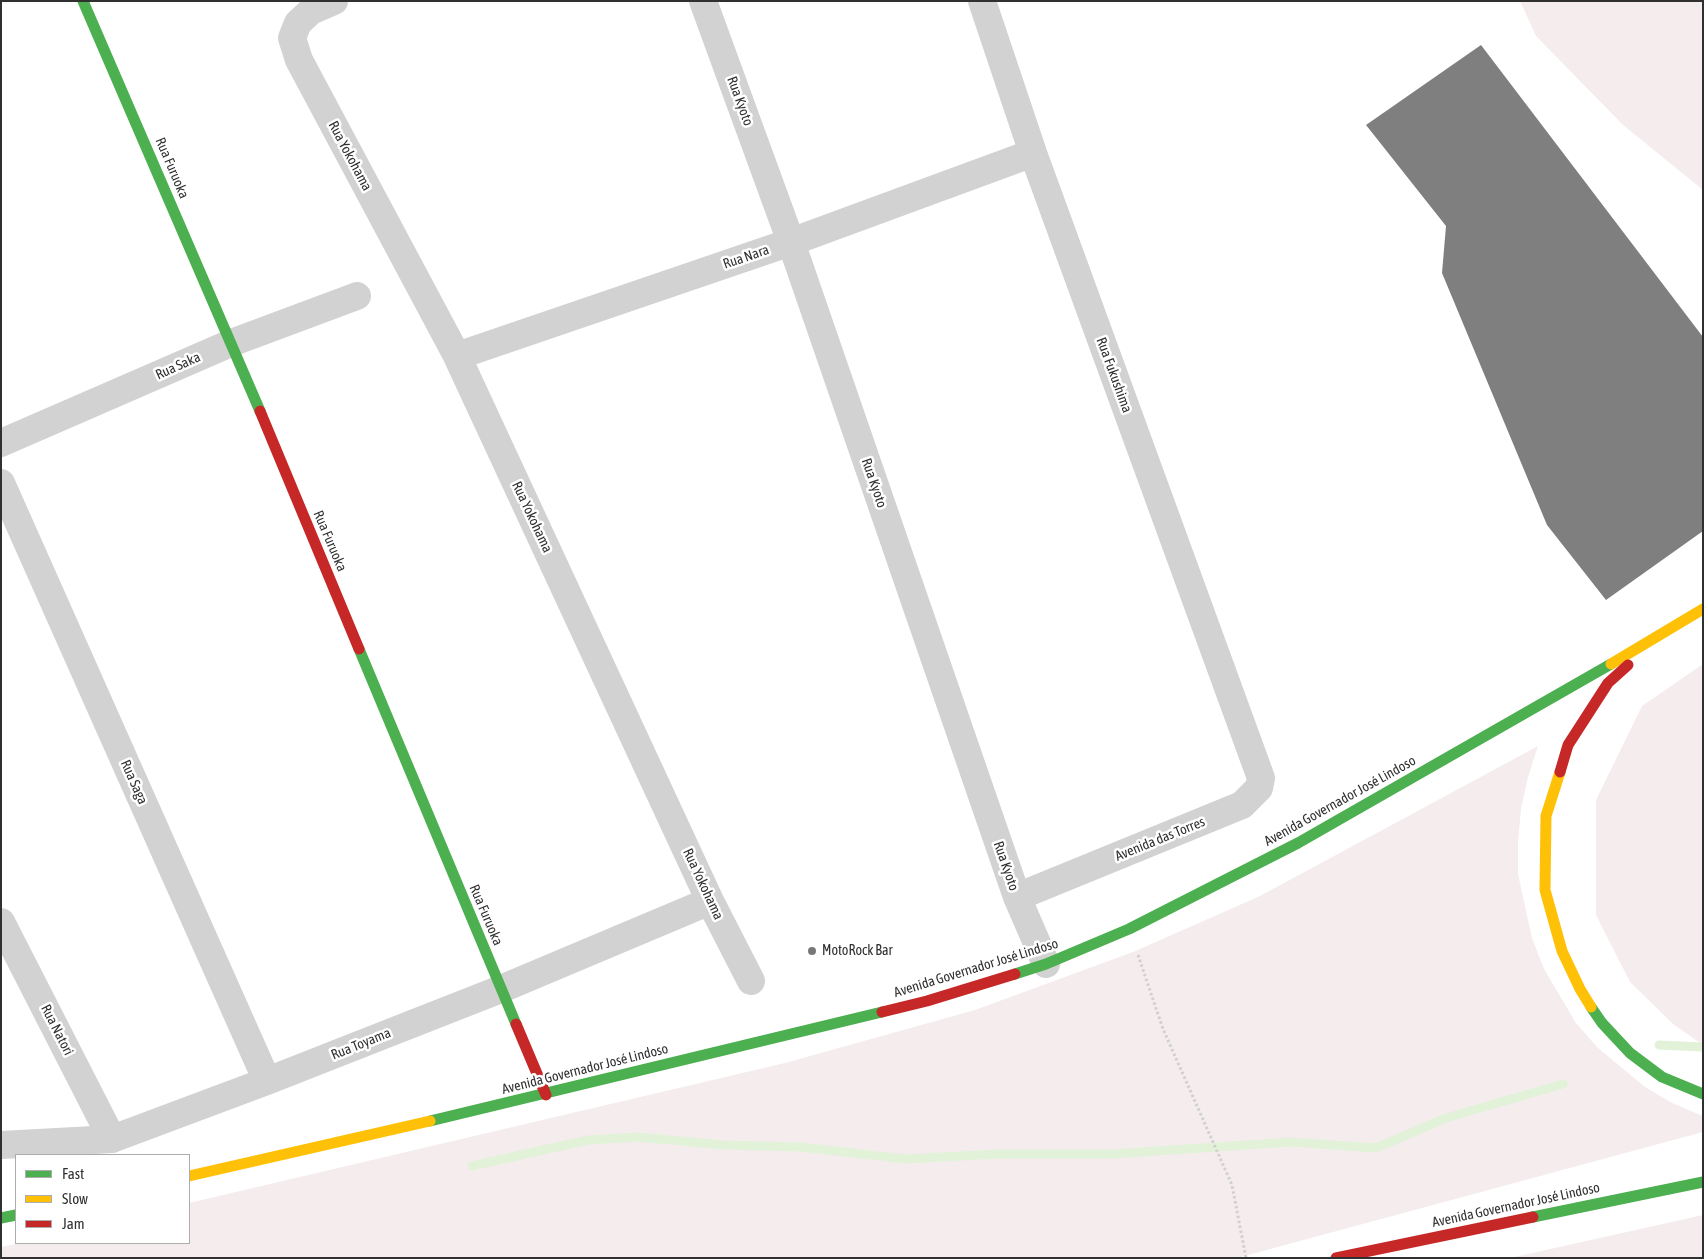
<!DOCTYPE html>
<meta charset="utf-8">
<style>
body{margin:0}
#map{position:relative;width:1704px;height:1259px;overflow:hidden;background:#fff;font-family:"Asap Condensed",sans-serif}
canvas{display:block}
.frame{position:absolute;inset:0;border:2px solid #303030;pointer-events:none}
.legend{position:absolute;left:15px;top:1154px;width:175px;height:90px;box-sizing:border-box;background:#fff;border:1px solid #acacac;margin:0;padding:6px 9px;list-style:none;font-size:15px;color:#303030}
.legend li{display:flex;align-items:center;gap:10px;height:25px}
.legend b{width:25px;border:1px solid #acacac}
</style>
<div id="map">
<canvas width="1704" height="1259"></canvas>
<div class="frame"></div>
<ul class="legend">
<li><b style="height:6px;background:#4caf50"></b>Fast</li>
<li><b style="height:6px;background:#ffc107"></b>Slow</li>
<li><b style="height:6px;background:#c62828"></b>Jam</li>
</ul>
</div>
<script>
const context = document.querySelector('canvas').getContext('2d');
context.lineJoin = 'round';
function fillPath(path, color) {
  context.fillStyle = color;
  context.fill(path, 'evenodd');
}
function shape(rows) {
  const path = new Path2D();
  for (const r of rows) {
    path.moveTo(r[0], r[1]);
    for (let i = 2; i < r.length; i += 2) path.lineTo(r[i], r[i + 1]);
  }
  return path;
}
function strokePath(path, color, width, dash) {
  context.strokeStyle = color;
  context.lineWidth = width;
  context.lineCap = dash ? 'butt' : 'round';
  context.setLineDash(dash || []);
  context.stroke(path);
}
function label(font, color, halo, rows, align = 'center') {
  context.font = font + ' "Asap Condensed",sans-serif';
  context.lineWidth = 5;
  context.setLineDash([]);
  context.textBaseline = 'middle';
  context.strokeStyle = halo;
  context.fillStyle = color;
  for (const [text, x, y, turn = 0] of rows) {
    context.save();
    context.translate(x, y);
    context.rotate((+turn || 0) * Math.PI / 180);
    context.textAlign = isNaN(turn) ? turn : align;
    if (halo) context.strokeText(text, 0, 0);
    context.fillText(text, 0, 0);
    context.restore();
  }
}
const green = shape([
 [1520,1,1703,1,1703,190,1623,125,1536,36],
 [1703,664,1703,1045,1673,1024,1630,982,1596,915,1596,800,1642,706],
 [1538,746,1528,777,1521,809,1518,842,1518,874,1532,938,1544,969,1576,1023,1597,1047,1645,1087,1672,1103,1703,1116,1703,1132,1237,1258,1,1258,1,1247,20,1243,189,1243,189,1203,785,1063,975,1010,1133,952,1260,896],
 [1703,1215,1703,1258,1510,1258]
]);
const stream = shape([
 [1659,1045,1703,1047],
 [472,1166,588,1140,638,1137,724,1145,800,1147,906,1159,997,1154,1113,1154,1291,1142,1376,1148,1446,1118,1563,1084]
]);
const building = shape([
 [1481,45,1703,337,1703,531,1606,600,1547,525,1442,273,1446,226,1366,125]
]);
const path = shape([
 [1138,955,1163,1029,1232,1185,1246,1258]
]);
const street = shape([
 [334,1,311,11,298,23,292,38,299,60,457,356,710,901,751,981],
 [703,1,791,242,1017,897,1046,964],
 [982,1,1033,153,1261,778,1259,788,1242,805,1017,897],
 [457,356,791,242,1033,153],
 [1,443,231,343,357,296],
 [1,483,267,1081],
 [1,922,112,1139],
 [1,1145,112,1139,267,1081,501,989,710,901]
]);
const fast = shape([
 [83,1,260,411],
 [359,649,516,1024],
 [1015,974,1046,964,1129,929,1298,843,1611,664],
 [1591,1007,1602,1023,1630,1053,1662,1077,1703,1094],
 [430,1121,882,1012],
 [1533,1217,1703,1182],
 [1,1218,16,1215]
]);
const slow = shape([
 [1611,664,1703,609],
 [1560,772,1546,816,1545,890,1562,951,1580,989,1591,1007],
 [189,1176,430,1121]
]);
const jam = shape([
 [260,411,359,649],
 [1560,772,1568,745,1608,683,1628,665],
 [882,1012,927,1001,1015,974],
 [516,1024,546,1095],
 [1336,1258,1533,1217]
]);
const markers = [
 [812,951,5,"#787878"]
];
const streetNames = [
 ["Rua Kyoto",740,101,70],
 ["Rua Yokohama",350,156,62],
 ["Rua Furuoka",172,168,67],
 ["Rua Nara",746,257,-19],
 ["Rua Saka",178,366,-24],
 ["Rua Fukushima",1114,375,70],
 ["Rua Kyoto",874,483,71],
 ["Rua Yokohama",532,517,65],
 ["Rua Furuoka",330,541,67],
 ["Rua Saga",134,782,66],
 ["Avenida Governador José Lindoso",1340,801,-29],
 ["Avenida das Torres",1160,839,-22],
 ["Rua Kyoto",1006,866,71],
 ["Rua Yokohama",703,884,65],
 ["Rua Furuoka",486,915,67],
 ["Avenida Governador José Lindoso",976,968,-17],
 ["Rua Natori",57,1030,63],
 ["Rua Toyama",361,1044,-22],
 ["Avenida Governador José Lindoso",585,1069,-14],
 ["Avenida Governador José Lindoso",1516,1205,-12]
];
const poiNames = [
 ["MotoRock Bar",822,951]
];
fillPath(green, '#f5ecee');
strokePath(stream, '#e1f2d9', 9);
fillPath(building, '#7f7f7f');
strokePath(path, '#d0d0d0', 3, [2.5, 2.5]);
strokePath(street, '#d2d2d2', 28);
strokePath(fast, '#4caf50', 11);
strokePath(slow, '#ffc107', 11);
strokePath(jam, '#c62828', 11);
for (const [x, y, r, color] of markers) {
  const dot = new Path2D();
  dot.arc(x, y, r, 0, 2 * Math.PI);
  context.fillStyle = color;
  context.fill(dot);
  strokePath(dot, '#fff', 2);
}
label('14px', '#303030', '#fff', streetNames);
label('14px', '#303030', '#fff', poiNames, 'left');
</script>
